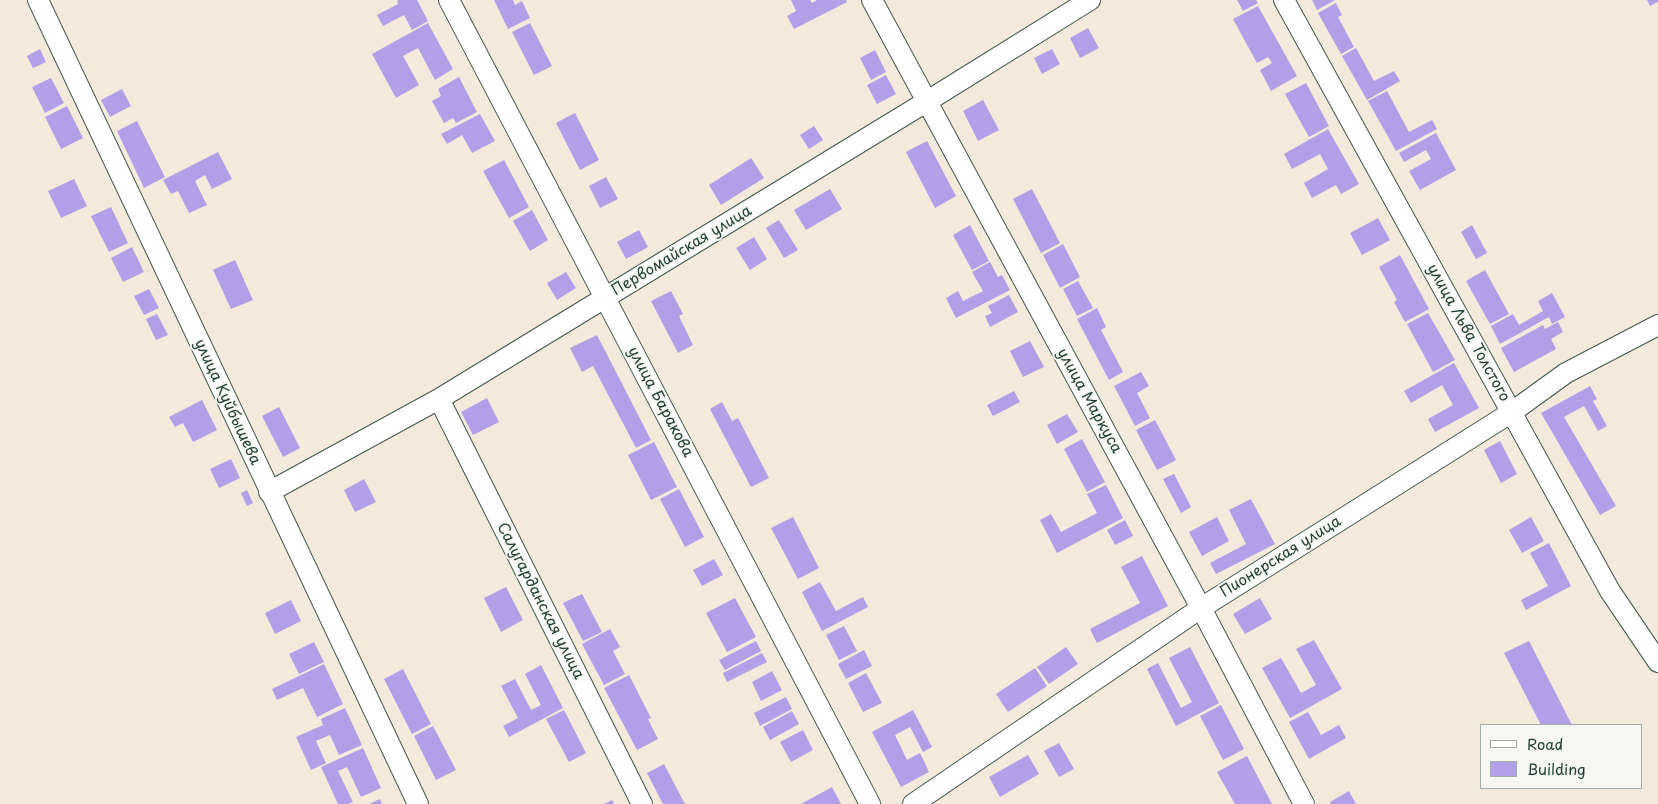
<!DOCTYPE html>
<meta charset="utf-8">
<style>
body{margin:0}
#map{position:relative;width:1658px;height:804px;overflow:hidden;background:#f4eadb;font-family:"Playpen Sans",sans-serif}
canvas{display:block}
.legend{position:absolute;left:1480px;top:724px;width:162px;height:65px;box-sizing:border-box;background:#f6f6f2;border:1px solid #a0aca6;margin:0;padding:6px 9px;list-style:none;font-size:15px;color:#1f3d34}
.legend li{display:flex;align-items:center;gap:10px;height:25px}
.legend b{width:25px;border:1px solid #a0aca6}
</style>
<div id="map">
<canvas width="1658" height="804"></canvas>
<ul class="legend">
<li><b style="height:6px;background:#fff"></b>Road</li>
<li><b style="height:14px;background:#b19fe8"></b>Building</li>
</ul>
</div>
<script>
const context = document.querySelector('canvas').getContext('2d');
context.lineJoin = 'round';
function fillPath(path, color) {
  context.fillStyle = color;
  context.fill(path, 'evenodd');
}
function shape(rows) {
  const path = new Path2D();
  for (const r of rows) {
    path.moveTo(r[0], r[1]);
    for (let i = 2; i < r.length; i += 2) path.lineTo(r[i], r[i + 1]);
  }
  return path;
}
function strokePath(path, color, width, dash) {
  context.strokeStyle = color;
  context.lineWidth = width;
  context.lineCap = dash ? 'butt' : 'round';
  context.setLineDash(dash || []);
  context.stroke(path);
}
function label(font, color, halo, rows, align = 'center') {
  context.font = font + ' "Playpen Sans",sans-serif';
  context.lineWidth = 4;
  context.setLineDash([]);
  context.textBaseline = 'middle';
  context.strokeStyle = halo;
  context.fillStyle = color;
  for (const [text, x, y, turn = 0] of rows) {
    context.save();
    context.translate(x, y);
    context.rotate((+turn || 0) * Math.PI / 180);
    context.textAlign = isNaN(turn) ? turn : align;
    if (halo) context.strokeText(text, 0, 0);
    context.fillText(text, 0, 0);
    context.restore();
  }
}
const building = shape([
 [399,0,417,0,428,21,412,30,404,15,383,26,377,15,398,4,397,1],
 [494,0,513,0,515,5,522,1,530,18,508,29],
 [791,0,810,0,812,3,817,0,846,0,847,2,794,29,787,16,796,11],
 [1237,0,1256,0,1258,3,1243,11],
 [1312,0,1335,0,1317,10],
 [1647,0,1658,0,1658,2,1650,6],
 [1336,3,1342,15,1338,17,1354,47,1341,54,1318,13],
 [1258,6,1297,76,1271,91,1260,70,1272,63,1268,57,1257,63,1233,19],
 [428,23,453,69,435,80,418,48,403,56,419,85,396,98,372,54],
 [530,23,552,66,534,75,512,32],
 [1088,28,1099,48,1080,58,1070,38],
 [1356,48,1374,81,1394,71,1400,81,1367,100,1342,56],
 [40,49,46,62,33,68,27,56],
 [1052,49,1060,64,1042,74,1034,58],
 [875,50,886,72,871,80,860,58],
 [886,75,896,94,877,104,867,85],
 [459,77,477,112,456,123,453,118,444,123,432,101,441,96,438,89],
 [51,78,64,103,45,113,32,87],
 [1306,83,1329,126,1309,137,1285,94],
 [122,89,131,106,110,117,101,100],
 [1387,91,1409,132,1432,120,1437,129,1396,151,1368,101],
 [983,100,999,130,978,141,963,111],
 [67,106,83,138,61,149,45,117],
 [575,113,599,160,580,170,556,123],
 [480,114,495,141,472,153,462,135,447,144,441,134],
 [137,121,165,177,144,188,117,131],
 [814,126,823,140,809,149,800,135],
 [1328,129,1359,184,1341,194,1336,185,1312,198,1304,183,1328,169,1320,154,1292,169,1284,154],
 [1436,133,1456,170,1420,190,1409,171,1431,159,1426,150,1404,162,1399,153],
 [927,141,956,196,935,208,906,152],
 [218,152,232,179,212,189,205,175,195,181,207,205,189,213,178,191,171,194,163,180],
 [751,158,764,178,721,205,709,185],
 [504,160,529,207,509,218,483,171],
 [606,177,618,199,600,208,589,186],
 [74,179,87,206,61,218,48,191],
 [830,189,842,209,806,230,794,210],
 [1032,189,1060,243,1041,253,1013,199],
 [111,207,128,243,109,252,91,216],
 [532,210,548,240,530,251,513,221],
 [1378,218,1390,240,1362,255,1350,233],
 [779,220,798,250,784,258,766,228],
 [970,225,989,261,972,270,953,235],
 [1472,225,1487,253,1476,259,1461,232],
 [639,230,648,247,626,259,617,242],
 [754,237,767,259,750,270,736,248],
 [1063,244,1080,277,1060,288,1043,255],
 [132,247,144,272,123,282,111,258],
 [1400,255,1429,309,1405,322,1394,302,1397,300,1379,267],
 [235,260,253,300,231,309,213,270],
 [990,262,998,277,1002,275,1010,290,956,318,946,298,958,291,963,301,983,291,972,272],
 [1485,270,1509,314,1490,324,1466,281],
 [566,272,576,288,557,300,547,283],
 [1078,281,1093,308,1077,316,1063,289],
 [149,289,159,308,144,315,134,296],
 [671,291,683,314,679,316,693,345,678,353,651,301],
 [1552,293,1565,317,1552,324,1549,317,1500,344,1491,326,1513,314,1519,325,1543,311,1538,301],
 [1009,295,1018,312,990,327,985,316,992,313,988,306],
 [1097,308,1106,327,1101,330,1123,372,1109,380,1077,319],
 [1428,313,1455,360,1433,372,1407,324],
 [157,314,168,335,156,340,146,319],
 [1558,322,1563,332,1551,339,1556,349,1514,372,1501,348,1543,325,1545,329],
 [597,335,651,440,636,448,593,366,582,372,570,348],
 [1030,341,1044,367,1023,377,1010,351],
 [1454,363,1479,408,1435,432,1428,419,1453,405,1442,385,1411,403,1404,391],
 [1141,372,1149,386,1137,393,1150,418,1135,426,1114,386],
 [1590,386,1597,399,1593,401,1607,426,1598,431,1584,406,1564,417,1616,506,1600,515,1541,413],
 [1014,391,1020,402,993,416,987,405],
 [487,398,499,422,473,435,461,412],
 [202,400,217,430,193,442,183,423,175,427,169,417],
 [722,402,732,421,738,418,769,478,751,487,710,409],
 [279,407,300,448,283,457,262,416],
 [1067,414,1078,432,1057,444,1047,425],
 [1155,420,1176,460,1157,470,1136,430],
 [1082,439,1105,482,1087,492,1064,449],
 [1500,441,1517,474,1501,483,1484,450],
 [654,442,677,487,651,500,628,455],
 [231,459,240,478,219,488,210,469],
 [1174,474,1191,507,1181,513,1163,479],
 [364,479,376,502,355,512,344,490],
 [1106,485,1123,518,1057,553,1040,520,1051,514,1061,532,1097,513,1087,494],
 [679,489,704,537,685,547,660,499],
 [247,490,253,503,247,506,241,493],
 [1251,499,1275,544,1216,574,1210,563,1246,544,1229,510],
 [793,517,819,568,798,579,771,528],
 [1217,517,1229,541,1202,556,1189,532],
 [1531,517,1544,541,1522,553,1509,530],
 [1125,520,1133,536,1115,545,1107,530],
 [1549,543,1571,586,1526,610,1521,600,1548,586,1530,553],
 [1142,556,1168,606,1097,643,1090,629,1140,603,1121,567],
 [714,559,723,575,702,586,693,570],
 [820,582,836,611,863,597,868,607,822,631,802,592],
 [506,587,523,620,501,632,484,598],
 [582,594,602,632,583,641,563,603],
 [735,598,756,637,727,652,706,613],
 [1260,598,1272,619,1245,634,1233,614],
 [291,600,301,621,275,634,265,613],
 [844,626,857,651,839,660,826,635],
 [610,629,620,647,613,651,625,674,604,685,582,644],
 [1314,640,1342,689,1290,718,1262,668,1281,658,1301,693,1316,685,1296,649],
 [756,641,761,651,725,670,719,660],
 [1529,641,1572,725,1541,725,1504,653],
 [314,642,324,662,299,674,289,654],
 [1066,647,1078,664,1049,684,1037,667],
 [1190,647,1219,703,1176,726,1147,669,1158,663,1181,708,1192,702,1169,658],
 [864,650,872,666,846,679,838,664],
 [762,653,767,662,727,682,723,673],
 [324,664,343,704,317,717,303,688,277,700,272,689],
 [541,665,563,708,509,737,503,726,518,718,501,686,515,679,531,710,541,705,525,674],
 [1035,668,1047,686,1008,712,996,694],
 [403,669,431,724,412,734,384,679],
 [772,671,782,690,761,701,752,682],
 [866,673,882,703,863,712,848,683],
 [629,675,651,718,648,719,658,739,637,750,604,688],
 [786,697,792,709,760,726,754,713],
 [1221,705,1244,749,1223,760,1200,716],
 [345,708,362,745,339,755,330,735,316,741,326,763,311,770,296,737,323,725,321,719],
 [564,710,586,753,569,762,546,719],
 [913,710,932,747,923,752,910,727,895,735,907,760,920,753,929,772,901,787,872,732],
 [792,711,799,724,770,740,763,727],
 [1308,712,1321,735,1339,725,1346,738,1309,759,1289,722],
 [433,726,456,770,436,780,414,736],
 [803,730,813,750,791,762,780,742],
 [1059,743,1074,769,1059,777,1044,751],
 [363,748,381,788,361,797,347,767,338,771,353,802,348,804,338,804,321,767],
 [1028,755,1039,774,1000,797,989,777],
 [1247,756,1272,804,1235,804,1217,772],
 [664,764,685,804,663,804,647,773],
 [832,787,841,804,801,804],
 [1349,791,1356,804,1331,804,1330,802],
 [380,799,382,804,369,804],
 [612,800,614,804,604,804]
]);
const minor = shape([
 [38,0,418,804],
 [449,0,870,804],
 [872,0,1201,608,1304,804],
 [1284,0,1610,591,1658,662],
 [439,399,642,804],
 [269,492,439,399,926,102,1090,0],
 [913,804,1201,608,1512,412,1566,373,1658,325]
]);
const streetNames = [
 ["Первомайская улица",682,251,-31],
 ["улица Льва Толстого",1468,333,61],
 ["улица Маркуса",1089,401,61],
 ["улица Куйбышева",227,402,65],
 ["улица Баракова",660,402,62],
 ["Пионерская улица",1281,557,-32],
 ["Салугарданская улица",540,601,63]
];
fillPath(building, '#b19fe8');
strokePath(minor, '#3f574d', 22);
strokePath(minor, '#fff', 20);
label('15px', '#1f3d34', '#f6f6f2', streetNames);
</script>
